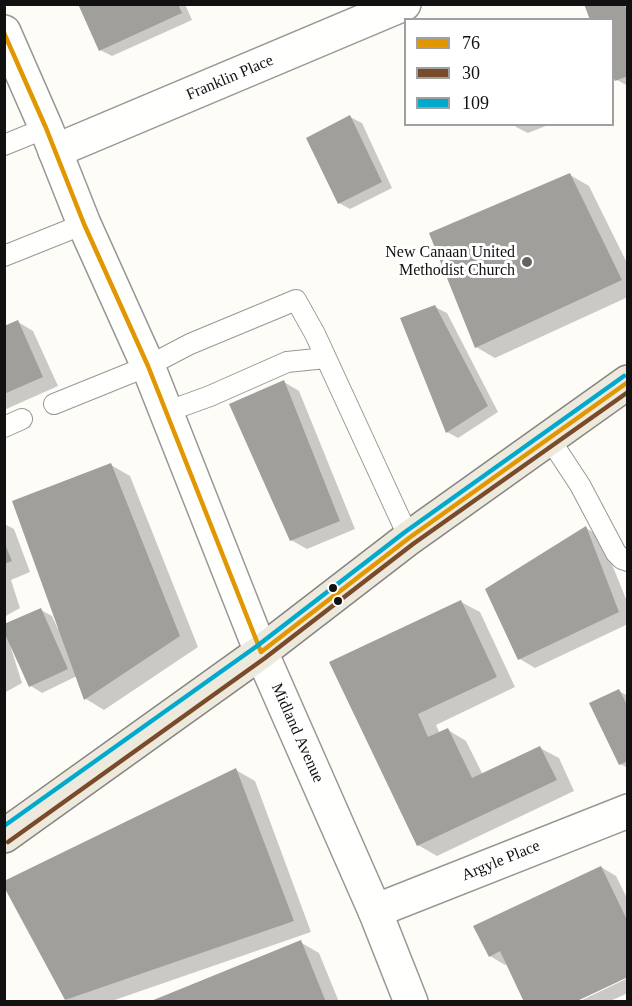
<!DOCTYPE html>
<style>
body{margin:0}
#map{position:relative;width:632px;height:1006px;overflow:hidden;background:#fdfcf7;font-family:"Times New Roman",serif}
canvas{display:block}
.frame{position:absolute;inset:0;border:6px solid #111;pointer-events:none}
.legend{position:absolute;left:404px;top:18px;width:210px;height:108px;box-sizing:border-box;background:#fff;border:2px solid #a0a0a0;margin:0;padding:8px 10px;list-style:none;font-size:18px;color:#111}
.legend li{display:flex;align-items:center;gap:12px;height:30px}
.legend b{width:30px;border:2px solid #a0a0a0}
</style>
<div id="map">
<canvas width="632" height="1006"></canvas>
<div class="frame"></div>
<ul class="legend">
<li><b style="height:8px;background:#e09702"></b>76</li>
<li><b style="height:8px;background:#7a4b2a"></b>30</li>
<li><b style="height:8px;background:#00a9ce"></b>109</li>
</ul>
</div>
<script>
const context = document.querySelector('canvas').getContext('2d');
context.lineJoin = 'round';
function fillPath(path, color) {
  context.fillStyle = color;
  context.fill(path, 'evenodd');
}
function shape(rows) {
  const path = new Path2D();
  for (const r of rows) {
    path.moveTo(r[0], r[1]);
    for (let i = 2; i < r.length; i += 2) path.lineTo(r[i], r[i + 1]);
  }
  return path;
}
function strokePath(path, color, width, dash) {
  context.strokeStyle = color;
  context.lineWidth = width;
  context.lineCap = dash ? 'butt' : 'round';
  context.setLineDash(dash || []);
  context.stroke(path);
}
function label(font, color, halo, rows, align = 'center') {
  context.font = font + ' "Times New Roman",serif';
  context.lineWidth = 6;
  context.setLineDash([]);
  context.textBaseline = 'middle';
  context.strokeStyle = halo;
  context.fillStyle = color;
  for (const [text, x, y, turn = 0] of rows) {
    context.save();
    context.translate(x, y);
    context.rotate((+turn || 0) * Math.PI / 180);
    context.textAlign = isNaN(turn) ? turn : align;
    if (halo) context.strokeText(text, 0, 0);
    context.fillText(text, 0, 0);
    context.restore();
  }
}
const shadow = shape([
 [80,4,185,4,192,20,112,56,100,50],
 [585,4,628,4,628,86,617,80,612,20],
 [350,117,362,123,392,188,350,209,339,203],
 [515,124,551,124,528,133,516,127],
 [570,175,589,186,628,265,628,297,495,358,476,347],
 [435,307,447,313,498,412,458,438,447,432],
 [18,322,33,331,58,386,4,410,4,327],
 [284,382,299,391,355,529,307,549,291,540],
 [111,465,130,476,198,647,104,710,86,699,77,676,42,693,31,686,12,645,10,645,22,683,4,693,4,626,41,610,52,616,58,629,60,628],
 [4,524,14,529,30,572,11,580,20,608,4,617],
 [586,528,601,537,628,604,628,624,535,668,520,659],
 [461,602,480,612,515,687,436,725,440,734,448,730,466,741,483,775,540,748,559,758,574,791,437,856,418,845,331,663],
 [619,691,628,696,628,768,620,764],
 [236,770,255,781,311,932,109,1002,70,1002,66,999],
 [601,867,616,876,628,900,628,975,508,964,505,965,490,956],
 [300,942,319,953,339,1002,154,1002],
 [628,978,628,993,608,1002,578,1002]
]);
const building = shape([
 [78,4,178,4,182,13,99,51],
 [584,4,624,4,628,14,628,76,615,81,612,74,612,20,590,20],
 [350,115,382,182,338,204,306,138],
 [570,173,622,280,475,348,429,233],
 [435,305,488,406,446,433,400,318],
 [18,320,43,377,4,394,4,326],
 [284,380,340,521,290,541,229,404],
 [111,463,180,636,84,700,12,501],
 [586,526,619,612,518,660,485,589],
 [4,542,12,561,4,564],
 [461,600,497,677,418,714,428,737,448,728,472,778,540,746,557,780,417,846,329,662],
 [41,608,68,669,29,687,4,632,4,624],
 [619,689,628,707,628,761,619,765,589,703],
 [236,768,294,921,65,1000,4,887,4,881],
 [601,866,628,922,628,977,575,1002,524,1002,500,951,489,957,473,926],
 [301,940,326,1002,151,1002,151,1001]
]);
const service = shape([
 [4,145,46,128],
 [4,256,84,224],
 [54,404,148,366,190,344,296,300,315,334,409,538],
 [166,412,210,396,287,362,326,358],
 [4,427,22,419],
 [549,438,580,485,616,553,622,559,628,561]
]);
const minor = shape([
 [55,151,404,4],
 [375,911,628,811]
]);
const tertiary = shape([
 [4,32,46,128,84,224,148,366,261,652,375,911,411,1002]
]);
const primary = shape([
 [4,836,261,652,409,538,628,382]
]);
const bus1 = shape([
 [4,33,46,128,84,224,148,366,261,652,409,538,628,382]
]);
const bus2 = shape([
 [8,842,265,658,413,544,628,392]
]);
const bus3 = shape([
 [4,826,257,646,405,532,624,376]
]);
const markers = [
 [527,262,6,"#646362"],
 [333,588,5,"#111"],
 [338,601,5,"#111"]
];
const streetNames = [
 ["Franklin Place",230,78,-23],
 ["Midland Avenue",297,733,66],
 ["Argyle Place",501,861,-22]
];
const poiNames = [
 ["New Canaan United",515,253],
 ["Methodist Church",515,271]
];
fillPath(shadow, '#0003');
fillPath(building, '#a19f9c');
strokePath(service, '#979795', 22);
strokePath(minor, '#979795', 36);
strokePath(tertiary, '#979795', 36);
strokePath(primary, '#858482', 36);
strokePath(service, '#fffffe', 20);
strokePath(minor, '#fffffe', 33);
strokePath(tertiary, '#fffffe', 33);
strokePath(primary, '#ede9dc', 33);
strokePath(bus1, '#e09702', 4.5);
strokePath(bus2, '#7a4b2a', 4.5);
strokePath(bus3, '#00a9ce', 4.5);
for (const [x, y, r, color] of markers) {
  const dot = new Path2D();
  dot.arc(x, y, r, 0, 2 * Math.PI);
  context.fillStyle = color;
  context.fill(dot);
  strokePath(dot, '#fff', 2);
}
label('16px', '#111', '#fff', streetNames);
label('16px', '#111', '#fff', poiNames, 'right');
</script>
